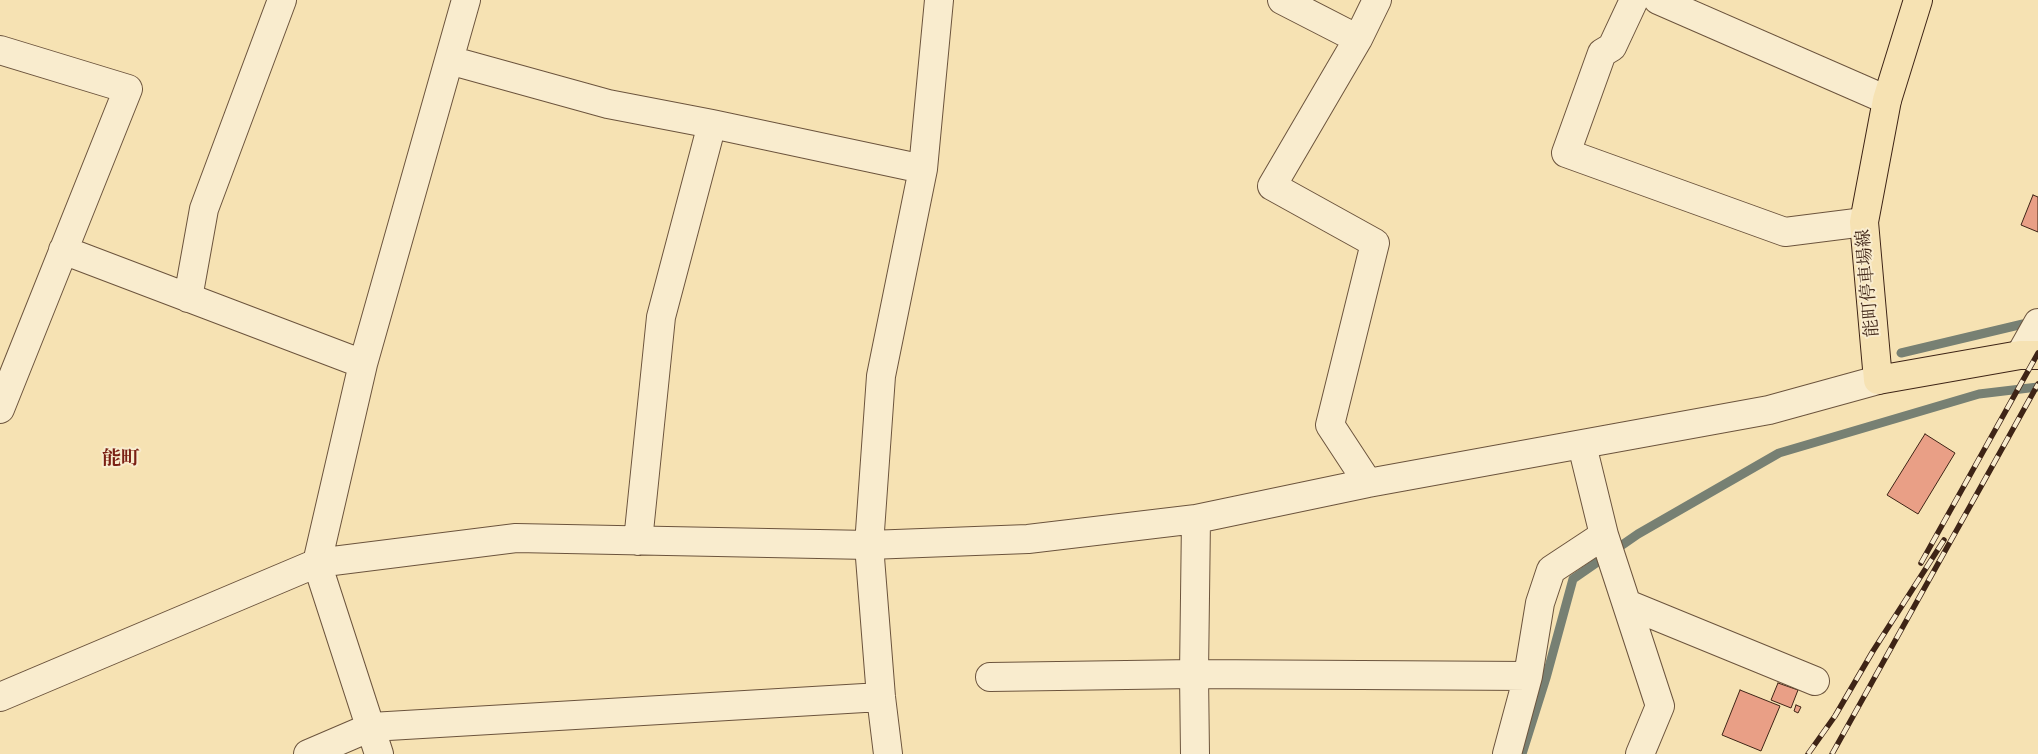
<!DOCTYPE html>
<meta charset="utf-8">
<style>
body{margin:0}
canvas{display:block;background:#f6e2b3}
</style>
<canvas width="2038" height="754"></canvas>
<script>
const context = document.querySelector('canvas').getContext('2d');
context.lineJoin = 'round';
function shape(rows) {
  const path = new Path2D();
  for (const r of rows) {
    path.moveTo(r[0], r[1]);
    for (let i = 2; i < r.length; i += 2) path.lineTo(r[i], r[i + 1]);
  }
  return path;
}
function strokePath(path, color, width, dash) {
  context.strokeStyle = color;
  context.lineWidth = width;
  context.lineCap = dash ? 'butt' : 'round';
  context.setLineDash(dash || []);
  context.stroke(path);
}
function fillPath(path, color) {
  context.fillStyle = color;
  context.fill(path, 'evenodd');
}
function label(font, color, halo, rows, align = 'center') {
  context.font = font + ' "Sorts Mill Goudy","Noto Serif JP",serif';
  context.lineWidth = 4;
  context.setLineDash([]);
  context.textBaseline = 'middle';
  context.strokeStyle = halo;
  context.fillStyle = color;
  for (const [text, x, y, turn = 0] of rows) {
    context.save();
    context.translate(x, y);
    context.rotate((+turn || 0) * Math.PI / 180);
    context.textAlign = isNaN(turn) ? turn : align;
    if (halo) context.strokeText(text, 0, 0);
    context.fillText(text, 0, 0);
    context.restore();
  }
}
const stream = shape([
 [1901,353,2023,324],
 [1522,754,1546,678,1573,579,1638,534,1779,453,1979,394,2038,387]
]);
const building = shape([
 [2033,195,2038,197,2038,232,2021,225,2033,195],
 [1925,434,1955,453,1918,514,1887,495,1925,434],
 [1778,683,1798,690,1791,708,1771,700,1778,683],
 [1740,690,1780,706,1761,751,1722,735,1740,690],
 [1796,705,1801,707,1798,713,1794,711,1796,705]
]);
const minor = shape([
 [1282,0,1358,39],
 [1634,0,1612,47,1602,53,1566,153,1785,232,1864,222],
 [1658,0,1887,100],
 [0,50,128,89,0,409],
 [449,60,608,104,712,124,923,169],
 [63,250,363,364],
 [188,298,204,209,282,0],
 [2020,355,2038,323],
 [1582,445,1604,535,1660,706,1640,754],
 [1368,483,1330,425,1375,243,1272,186,1358,39,1377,0],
 [638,541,661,317,712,124],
 [1627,604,1815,681],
 [990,677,1194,674,1528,676],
 [0,697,317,563,516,538,869,545,1028,539,1196,519,1368,483,1769,410,1878,380],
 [308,754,371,727,881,697],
 [379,754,317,563,363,364,466,0],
 [888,754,881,697,869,545,881,376,923,169,939,0],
 [1195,754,1194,674,1196,519],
 [1507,754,1528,676,1540,603,1551,570,1604,535]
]);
const major = shape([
 [1918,0,1887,100,1864,222,1878,380,2020,355,2038,355]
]);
const rail = shape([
 [1921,563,2038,353],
 [1808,754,1835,716,1873,651,1944,540],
 [1832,754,2038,384]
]);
const streetNames = [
 ["能町停車場線",1870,283,-95]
];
const neighbourhoodNames = [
 ["能町",121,461]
];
strokePath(stream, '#778073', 9);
fillPath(building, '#e99f86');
strokePath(building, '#3e2416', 1);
strokePath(minor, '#6c543d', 30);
strokePath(major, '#3e2416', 30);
strokePath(minor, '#f9ecce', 28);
strokePath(major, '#f6e2b3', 28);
strokePath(rail, '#3e2416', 5.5);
strokePath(rail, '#f9ecce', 4, [11]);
label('18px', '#3e2416', '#f9ecce', streetNames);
label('bold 19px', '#7a1f14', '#f9ecce', neighbourhoodNames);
</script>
